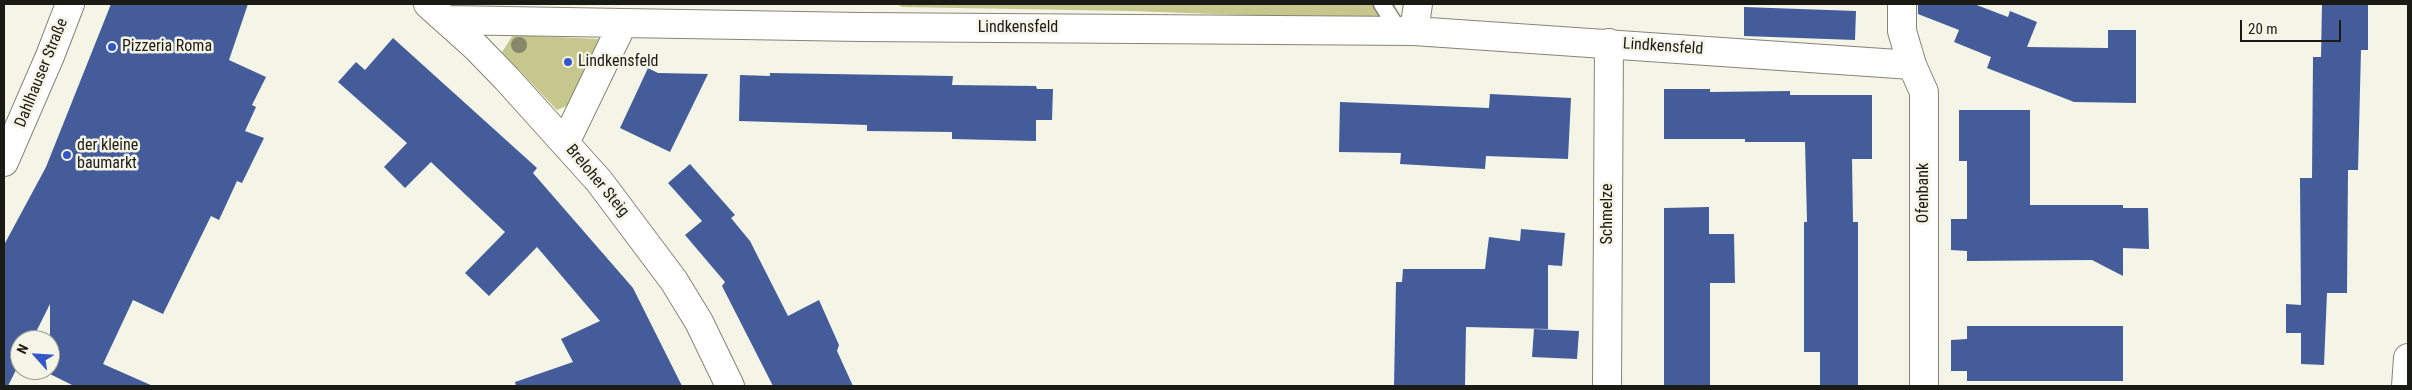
<!DOCTYPE html>
<meta charset="utf-8">
<style>
body{margin:0}
#map{position:relative;width:2412px;height:390px;overflow:hidden;background:#f4f5e6;font-family:"Roboto Condensed",sans-serif}
canvas{display:block}
.frame{position:absolute;inset:0;border:5px solid #1b1b16;pointer-events:none}
.north{position:absolute;left:10px;top:330px;width:50px;height:50px;box-sizing:border-box;background:#f4f5e6;border:1px solid #9d9e93;border-radius:50%;rotate:296deg;font-size:14px;font-weight:700;line-height:20px;text-align:center;color:#1b1b16}
.north::after{content:'';display:block;margin:auto;width:18px;height:22px;background:#3556c7;clip-path:polygon(50% 0,100% 100%,50% 72%,0 100%)}
.scale{position:absolute;left:2240px;top:20px;width:101px;height:22px;box-sizing:border-box;border:2px solid #1b1b16;border-top:0;padding-left:6px;font-size:15px;line-height:18px;white-space:nowrap;color:#1b1b16;-webkit-text-stroke:4px #f4f5e6;paint-order:stroke}
</style>
<div id="map">
<canvas width="2412" height="390"></canvas>
<div class="frame"></div>
<div class="north">N</div>
<div class="scale">20 m</div>
</div>
<script>
const context = document.querySelector('canvas').getContext('2d');
context.lineJoin = 'round';
function fillPath(path, color) {
  context.fillStyle = color;
  context.fill(path, 'evenodd');
}
function shape(rows) {
  const path = new Path2D();
  for (const r of rows) {
    path.moveTo(r[0], r[1]);
    for (let i = 2; i < r.length; i += 2) path.lineTo(r[i], r[i + 1]);
  }
  return path;
}
function strokePath(path, color, width, dash) {
  context.strokeStyle = color;
  context.lineWidth = width;
  context.lineCap = dash ? 'butt' : 'round';
  context.setLineDash(dash || []);
  context.stroke(path);
}
function label(font, color, halo, rows, align = 'center') {
  context.font = font + ' "Roboto Condensed",sans-serif';
  context.lineWidth = 5;
  context.setLineDash([]);
  context.textBaseline = 'middle';
  context.strokeStyle = halo;
  context.fillStyle = color;
  for (const [text, x, y, turn = 0] of rows) {
    context.save();
    context.translate(x, y);
    context.rotate((+turn || 0) * Math.PI / 180);
    context.textAlign = isNaN(turn) ? turn : align;
    if (halo) context.strokeText(text, 0, 0);
    context.fillText(text, 0, 0);
    context.restore();
  }
}
const green = shape([
 [897,4,1395,4,1392,18,1354,19,1132,11,902,7],
 [513,35,600,39,569,105,557,110,502,52]
]);
const building = shape([
 [111,4,248,4,229,60,266,77,252,105,256,107,245,131,264,138,242,183,237,181,219,220,211,216,163,314,133,300,103,364,153,386,74,386,50,374,50,304,32,340,20,340,20,362,8,386,4,386,4,245,46,167],
 [1918,4,1974,4,2008,17,2010,11,2037,22,2027,47,2108,48,2108,30,2136,30,2136,103,2074,102,1987,68,1991,57,1954,42,1959,30,1918,14],
 [2322,4,2368,4,2368,50,2361,50,2358,170,2348,170,2347,293,2327,293,2324,365,2301,364,2301,333,2286,333,2286,304,2301,305,2300,178,2312,178,2313,57,2321,57],
 [1744,7,1856,11,1855,40,1744,36],
 [393,38,537,168,533,173,633,288,682,386,516,386,515,382,573,362,561,339,600,321,537,247,489,296,465,273,505,232,431,162,405,188,384,167,407,143,338,82,356,62,365,70],
 [648,68,658,73,708,74,670,152,620,128],
 [770,73,953,76,952,85,1036,86,1037,89,1053,89,1052,120,1036,120,1036,141,952,139,952,132,867,131,867,125,739,121,740,75,770,76],
 [1664,89,1710,89,1710,92,1790,91,1790,95,1872,95,1872,159,1852,159,1853,222,1858,222,1858,386,1820,386,1820,352,1804,352,1804,222,1807,222,1805,142,1745,142,1745,139,1664,139],
 [1490,94,1571,98,1568,159,1486,156,1485,169,1400,164,1401,153,1339,152,1340,102,1489,108],
 [1959,110,2030,110,2030,205,2123,205,2123,208,2148,208,2149,249,2123,248,2123,276,2092,260,1967,261,1967,251,1951,250,1951,219,1967,219,1967,161,1959,161],
 [690,164,735,215,731,218,750,241,788,316,819,300,839,345,837,351,853,386,773,386,722,286,725,282,685,235,702,221,668,183],
 [1709,207,1709,234,1734,234,1735,283,1710,283,1710,386,1664,386,1664,208],
 [1521,229,1565,233,1562,266,1548,265,1548,329,1466,327,1465,386,1394,386,1396,282,1402,282,1403,269,1485,269,1489,237,1520,241],
 [1967,326,2123,326,2123,381,1967,381,1967,371,1951,371,1951,340,1967,339],
 [1534,329,1579,331,1577,359,1532,357]
]);
const service = shape([
 [1382,4,1399,31]
]);
const minor = shape([
 [428,4,476,47,507,79,599,181,674,281,699,322,730,386],
 [1902,4,1902,31,1912,65,1924,92,1924,386],
 [447,20,860,27,1414,31,1912,65],
 [1414,31,1418,4],
 [565,143,622,25],
 [1607,386,1609,43],
 [2406,386,2408,358]
]);
const tertiary = shape([
 [4,162,50,56,70,4]
]);
const trees = [
 [519,45]
];
const markers = [
 [112,47,5,"#3556c7"],
 [568,62,5,"#3556c7"],
 [67,155,5,"#3556c7"]
];
const streetNames = [
 ["Lindkensfeld",1018,28],
 ["Lindkensfeld",1663,47,4],
 ["Dahlhauser Straße",42,73,-68],
 ["Breloher Steig",597,181,50],
 ["Ofenbank",1924,193,-90],
 ["Schmelze",1608,214,-90]
];
const poiNames = [
 ["Pizzeria Roma",122,47],
 ["Lindkensfeld",578,62],
 ["der kleine",77,146],
 ["baumarkt",77,164]
];
fillPath(green, '#c5c78c');
fillPath(building, '#455c9b');
strokePath(service, '#848578', 19);
strokePath(minor, '#848578', 30);
strokePath(tertiary, '#848578', 30);
strokePath(service, '#fff', 16);
strokePath(minor, '#fff', 28);
strokePath(tertiary, '#fff', 28);
context.fillStyle = '#87876c';
for (const [x, y] of trees) {
  context.beginPath();
  context.arc(x, y, 8, 0, 2 * Math.PI);
  context.fill();
}
for (const [x, y, r, color] of markers) {
  const dot = new Path2D();
  dot.arc(x, y, r, 0, 2 * Math.PI);
  context.fillStyle = color;
  context.fill(dot);
  strokePath(dot, '#f4f5e6', 2);
}
label('16px', '#1b1b16', '#f4f5e6', streetNames);
label('16px', '#1b1b16', '#f4f5e6', poiNames, 'left');
</script>
